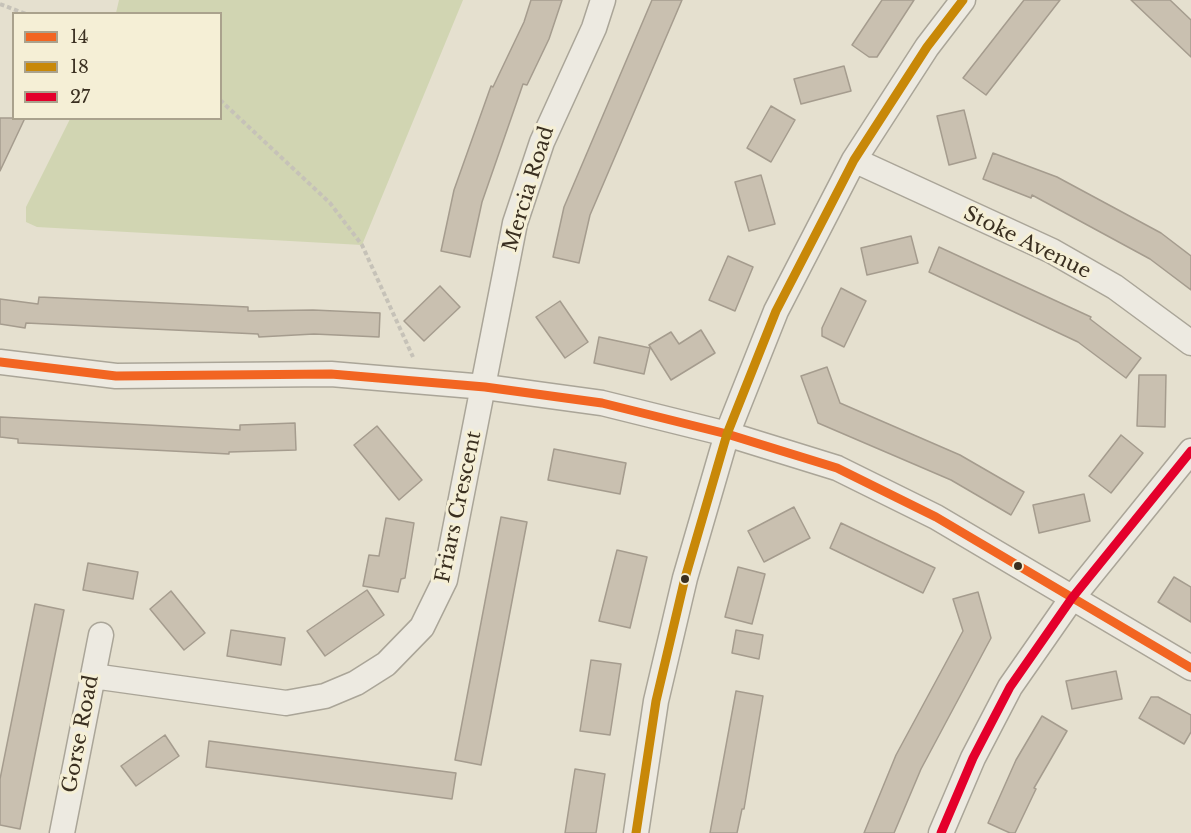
<!DOCTYPE html>
<style>
body{margin:0}
#map{position:relative;width:1191px;height:833px;overflow:hidden;background:#e5e0cf;font-family:"Libre Baskerville",serif}
canvas{display:block}
.legend{position:absolute;left:12px;top:12px;width:210px;height:108px;box-sizing:border-box;background:#f5efd6;border:2px solid #aaa28d;margin:0;padding:8px 10px;list-style:none;font-size:18px;color:#3a2f20}
.legend li{display:flex;align-items:center;gap:12px;height:30px}
.legend b{width:30px;border:2px solid #aaa28d}
</style>
<div id="map">
<canvas width="1191" height="833"></canvas>
<ul class="legend">
<li><b style="height:8px;background:#f26522"></b>14</li>
<li><b style="height:8px;background:#c88808"></b>18</li>
<li><b style="height:8px;background:#e4002b"></b>27</li>
</ul>
</div>
<script>
const context = document.querySelector('canvas').getContext('2d');
context.lineJoin = 'round';
function fillPath(path, color) {
  context.fillStyle = color;
  context.fill(path, 'evenodd');
}
function shape(rows) {
  const path = new Path2D();
  for (const r of rows) {
    path.moveTo(r[0], r[1]);
    for (let i = 2; i < r.length; i += 2) path.lineTo(r[i], r[i + 1]);
  }
  return path;
}
function strokePath(path, color, width, dash) {
  context.strokeStyle = color;
  context.lineWidth = width;
  context.lineCap = dash ? 'butt' : 'round';
  context.setLineDash(dash || []);
  context.stroke(path);
}
function label(font, color, halo, rows, align = 'center') {
  context.font = font + ' "Libre Baskerville",serif';
  context.lineWidth = 6;
  context.setLineDash([]);
  context.textBaseline = 'middle';
  context.strokeStyle = halo;
  context.fillStyle = color;
  for (const [text, x, y, turn = 0] of rows) {
    context.save();
    context.translate(x, y);
    context.rotate((+turn || 0) * Math.PI / 180);
    context.textAlign = isNaN(turn) ? turn : align;
    if (halo) context.strokeText(text, 0, 0);
    context.fillText(text, 0, 0);
    context.restore();
  }
}
const green = shape([
 [119,0,463,0,362,245,37,227,26,222,26,207,70,119,220,118,220,14,116,13]
]);
const building = shape([
 [531,0,562,0,549,39,527,85,523,84,482,202,470,257,441,251,454,190,491,86,493,87,524,22,531,0],
 [652,0,682,0,590,215,579,263,553,257,564,207,652,0],
 [882,0,914,0,877,57,869,57,852,45,882,0],
 [1024,0,1060,0,986,95,963,78,1024,0],
 [1131,0,1170,0,1191,20,1191,57,1131,0],
 [844,66,851,91,801,104,794,79,844,66],
 [771,106,795,120,771,162,747,148,771,106],
 [964,110,976,158,949,165,937,116,964,110],
 [0,118,25,118,0,171,0,118],
 [993,153,1057,177,1161,233,1191,256,1191,290,1150,259,1032,195,1031,198,983,179,993,153],
 [761,175,775,224,749,231,735,182,761,175],
 [911,236,918,263,867,275,861,248,911,236],
 [939,247,1091,317,1090,319,1141,358,1126,378,1078,342,929,272,939,247],
 [728,256,753,267,735,311,709,300,728,256],
 [440,286,460,307,424,341,404,321,440,286],
 [841,288,866,301,844,347,822,336,822,328,841,288],
 [39,297,248,307,248,311,313,310,380,313,379,337,314,334,259,337,258,334,26,323,25,328,0,324,0,299,38,304,39,297],
 [560,301,588,342,565,358,536,317,560,301],
 [701,330,715,353,671,380,649,345,671,332,679,344,701,330],
 [599,337,650,348,644,374,594,363,599,337],
 [827,367,840,403,960,455,1024,492,1011,515,951,480,818,423,801,376,827,367],
 [1139,375,1166,375,1165,427,1137,426,1139,375],
 [0,417,240,430,240,425,295,423,296,450,229,452,229,454,18,443,18,439,0,437,0,417],
 [377,426,422,480,399,500,354,445,377,426],
 [1121,435,1143,453,1111,493,1089,476,1121,435],
 [554,449,626,463,620,494,548,480,554,449],
 [1084,494,1090,521,1039,533,1033,505,1084,494],
 [794,507,810,538,764,562,748,531,794,507],
 [501,517,527,522,481,765,455,760,501,517],
 [386,518,414,523,405,578,401,579,398,592,363,586,369,555,379,556,386,518],
 [841,523,935,568,923,593,830,548,841,523],
 [617,550,647,557,630,628,599,621,617,550],
 [88,563,138,572,133,599,83,590,88,563],
 [738,567,765,574,752,624,725,617,738,567],
 [1174,577,1191,587,1191,622,1158,602,1174,577],
 [367,590,384,615,325,656,307,631,367,590],
 [171,591,205,633,184,650,150,609,171,591],
 [978,592,991,638,921,769,894,833,864,833,896,755,963,631,953,599,978,592],
 [35,604,64,610,20,829,0,825,0,779,35,604],
 [231,630,285,638,281,665,227,656,231,630],
 [736,630,763,635,759,659,732,653,736,630],
 [591,660,621,664,610,735,580,731,591,660],
 [1116,671,1122,699,1072,709,1066,681,1116,671],
 [736,691,763,696,744,809,742,809,737,833,710,833,736,691],
 [1151,697,1158,697,1191,715,1191,732,1184,744,1139,718,1151,697],
 [1042,716,1067,731,1034,788,1036,789,1015,833,1010,833,988,823,1016,760,1042,716],
 [165,735,179,756,136,786,121,766,165,735],
 [209,741,456,773,452,799,206,767,209,741],
 [575,769,605,774,596,833,565,833,575,769]
]);
const path = shape([
 [0,4,26,14],
 [220,100,330,203,362,245,413,357]
]);
const street = shape([
 [854,160,1052,251,1115,287,1191,343],
 [0,362,116,376,331,374,485,387,602,403,727,434,837,468,936,517,1191,668],
 [93,676,286,703,325,696,356,683,386,664,422,627,445,580,515,223,542,142,594,28,603,0],
 [62,833,101,635],
 [636,833,656,701,685,578,727,434,776,311,854,160,927,47,963,0],
 [941,833,973,758,1010,687,1072,598,1191,451]
]);
const bus1 = shape([
 [0,362,116,376,331,374,485,387,602,403,727,434,837,468,936,517,1191,668]
]);
const bus2 = shape([
 [636,833,656,701,685,578,727,434,776,311,854,160,927,47,963,0]
]);
const bus3 = shape([
 [941,833,973,758,1010,687,1072,598,1191,451]
]);
const markers = [
 [1018,566,5,"#3a2f20"],
 [685,579,5,"#3a2f20"]
];
const streetNames = [
 ["Mercia Road",529,189,-73],
 ["Stoke Avenue",1027,243,26],
 ["Friars Crescent",459,507,-78],
 ["Gorse Road",81,734,-79]
];
fillPath(green, '#d1d5b2');
fillPath(building, '#c9c0b0');
strokePath(building, '#a59c8e', 1.5);
strokePath(street, '#aaa598', 27);
strokePath(path, '#c6c2b8', 4, [4.5, 3]);
strokePath(street, '#edeae1', 24);
strokePath(bus1, '#f26522', 9);
strokePath(bus2, '#c88808', 9);
strokePath(bus3, '#e4002b', 9);
for (const [x, y, r, color] of markers) {
  const dot = new Path2D();
  dot.arc(x, y, r, 0, 2 * Math.PI);
  context.fillStyle = color;
  context.fill(dot);
  strokePath(dot, '#f5efd6', 2);
}
label('20px', '#3a2f20', '#f5efd6', streetNames);
</script>
